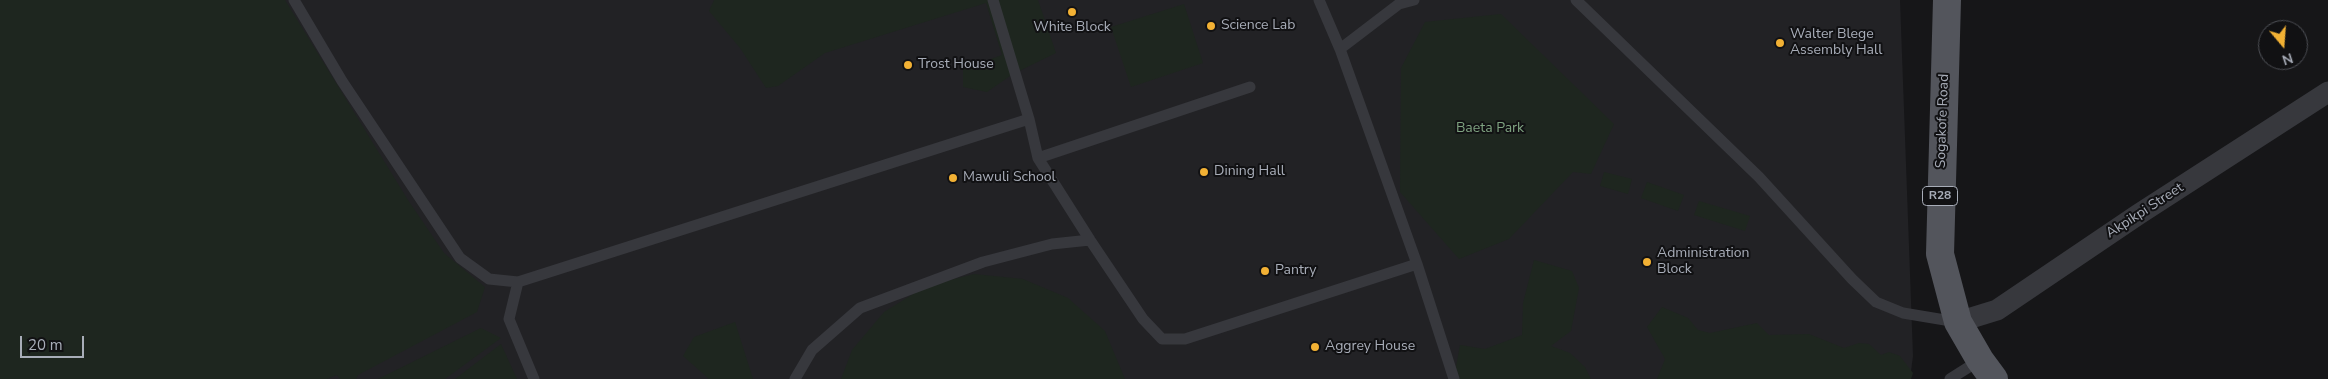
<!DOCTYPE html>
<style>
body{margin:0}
#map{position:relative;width:2328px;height:379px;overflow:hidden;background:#161618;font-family:"Nunito Sans",sans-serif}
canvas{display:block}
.north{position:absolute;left:2258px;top:20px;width:50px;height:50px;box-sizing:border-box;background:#111113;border:1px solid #4d4f55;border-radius:50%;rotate:162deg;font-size:14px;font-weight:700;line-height:20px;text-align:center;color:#a8adb8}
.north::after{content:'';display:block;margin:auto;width:18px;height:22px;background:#f2b134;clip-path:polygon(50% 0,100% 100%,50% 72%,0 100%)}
.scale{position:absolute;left:20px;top:336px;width:64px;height:22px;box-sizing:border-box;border:2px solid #a8adb8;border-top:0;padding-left:6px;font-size:15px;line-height:18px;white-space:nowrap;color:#a8adb8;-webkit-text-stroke:4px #111113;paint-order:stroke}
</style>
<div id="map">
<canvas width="2328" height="379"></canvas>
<div class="north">N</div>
<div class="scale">20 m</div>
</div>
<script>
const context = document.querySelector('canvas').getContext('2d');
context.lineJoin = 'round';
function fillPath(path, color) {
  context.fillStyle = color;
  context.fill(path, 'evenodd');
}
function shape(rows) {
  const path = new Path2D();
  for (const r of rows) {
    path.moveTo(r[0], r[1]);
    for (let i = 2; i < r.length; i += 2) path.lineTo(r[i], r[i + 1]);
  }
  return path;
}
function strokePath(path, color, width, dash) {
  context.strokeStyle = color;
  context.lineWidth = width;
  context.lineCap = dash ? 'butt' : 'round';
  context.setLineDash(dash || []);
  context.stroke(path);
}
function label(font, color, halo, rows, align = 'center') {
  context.font = font + ' "Nunito Sans",sans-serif';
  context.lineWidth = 4;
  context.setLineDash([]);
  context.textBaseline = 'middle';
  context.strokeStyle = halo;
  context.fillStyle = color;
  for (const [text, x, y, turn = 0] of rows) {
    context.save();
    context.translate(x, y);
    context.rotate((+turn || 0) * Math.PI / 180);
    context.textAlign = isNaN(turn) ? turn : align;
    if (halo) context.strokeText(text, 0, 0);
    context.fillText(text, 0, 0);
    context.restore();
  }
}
const built = shape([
 [0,0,1900,0,1913,356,1910,379,0,379]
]);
const green = shape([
 [0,0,285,0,408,200,444,253,485,287,477,312,358,375,356,379,340,379,337,375,327,379,0,379],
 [714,0,1038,0,1056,53,1013,74,987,92,963,87,963,69,1002,55,986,3,825,53,778,86,766,88,740,48,709,11],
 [1184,4,1203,63,1131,87,1111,27],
 [1501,14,1614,124,1591,174,1573,172,1509,239,1459,259,1400,192,1401,68,1425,22],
 [1604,172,1632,179,1628,194,1600,186],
 [1647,182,1684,195,1678,211,1641,198],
 [1699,201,1750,216,1745,231,1694,215],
 [1534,260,1572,271,1579,288,1571,331,1551,346,1570,353,1585,367,1591,379,1460,379,1456,367,1460,345,1485,349,1522,335,1523,303],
 [974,274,1023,279,1068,298,1105,331,1125,379,841,379,852,350,884,312,926,286],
 [1662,307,1688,318,1698,330,1710,333,1757,323,1769,335,1809,334,1844,348,1859,343,1869,344,1881,355,1889,352,1900,356,1913,373,1911,379,1657,379,1665,359,1647,327],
 [735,322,753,379,709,379,683,356,694,337],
 [481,328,501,338,445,379,378,379],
 [501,344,517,379,455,379]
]);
const service = shape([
 [294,0,342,81,460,258,489,279,518,282,1029,119,1038,158,1090,240,1143,319,1162,339,1185,339,1417,264],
 [993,0,1029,119],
 [1319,0,1340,49],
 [1414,0,1399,4,1340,49,1417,264,1454,379],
 [1576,0,1759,177,1852,279,1876,302,1903,313,1957,322],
 [1038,158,1250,87],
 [518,282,509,319,534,379],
 [795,379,812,350,860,308,983,262,1052,244,1090,240],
 [1950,379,1980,360]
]);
const minor = shape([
 [1958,322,1997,310,2139,214,2328,92]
]);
const primary = shape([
 [1947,0,1940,254,1958,322,1980,360,1994,379]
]);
const markers = [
 [1072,12,5,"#f2b134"],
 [1211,26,5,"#f2b134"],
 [1780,43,5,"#f2b134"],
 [908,65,5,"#f2b134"],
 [1204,172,5,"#f2b134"],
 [953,178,5,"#f2b134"],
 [1647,262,5,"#f2b134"],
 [1265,271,5,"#f2b134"],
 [1315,347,5,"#f2b134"]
];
const shields = [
 [1940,196,35]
];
const shieldNames = [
 ["R28",1940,196]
];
const poiNames = [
 ["Science Lab",1221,26],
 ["White Block",1072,28,"center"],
 ["Walter Blege",1790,35],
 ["Assembly Hall",1790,51],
 ["Trost House",918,65],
 ["Dining Hall",1214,172],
 ["Mawuli School",963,178],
 ["Administration",1657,254],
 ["Block",1657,270],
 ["Pantry",1275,271],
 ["Aggrey House",1325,347]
];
const streetNames = [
 ["Sogakofe Road",1943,121,-88],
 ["Akpikpi Street",2145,211,-33]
];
const parkNames = [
 ["Baeta Park",1490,129]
];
fillPath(built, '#222225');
fillPath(green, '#1e261f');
strokePath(service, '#37383d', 11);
strokePath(minor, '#37383d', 21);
strokePath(primary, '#53555c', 28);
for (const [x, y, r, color] of markers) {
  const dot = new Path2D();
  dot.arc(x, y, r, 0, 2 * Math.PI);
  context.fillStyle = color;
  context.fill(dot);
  strokePath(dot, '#111113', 2);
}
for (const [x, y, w] of shields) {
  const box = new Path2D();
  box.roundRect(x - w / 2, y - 9.5, w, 19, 4);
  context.fillStyle = '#111113';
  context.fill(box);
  strokePath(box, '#a8adb8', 1);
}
label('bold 12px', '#a8adb8', null, shieldNames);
label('14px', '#a8adb8', '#111113', poiNames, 'left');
label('14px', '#a8adb8', '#111113', streetNames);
label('14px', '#7fa381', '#111113', parkNames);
</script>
